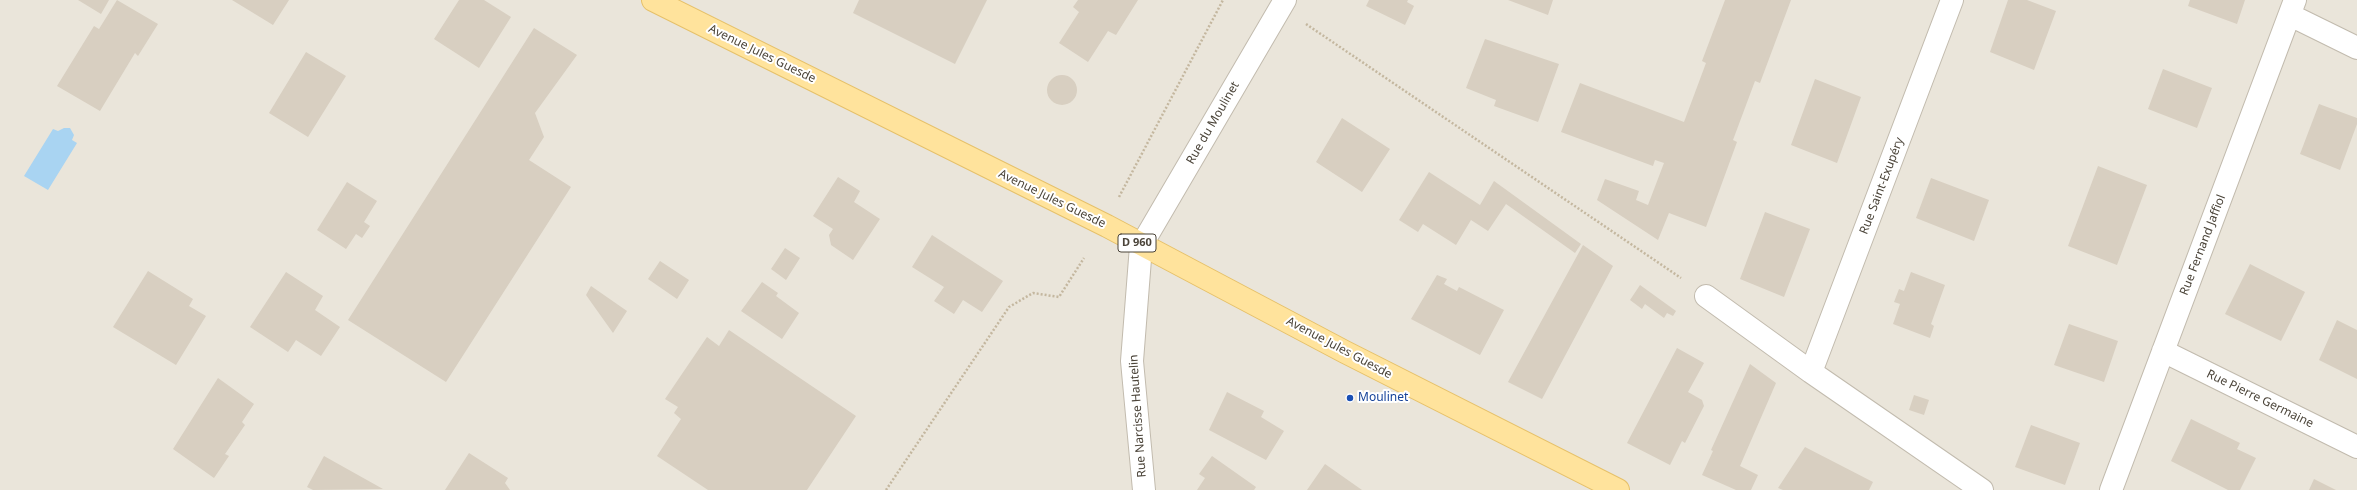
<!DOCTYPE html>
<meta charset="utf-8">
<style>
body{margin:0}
canvas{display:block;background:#f6f3ec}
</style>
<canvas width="2357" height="490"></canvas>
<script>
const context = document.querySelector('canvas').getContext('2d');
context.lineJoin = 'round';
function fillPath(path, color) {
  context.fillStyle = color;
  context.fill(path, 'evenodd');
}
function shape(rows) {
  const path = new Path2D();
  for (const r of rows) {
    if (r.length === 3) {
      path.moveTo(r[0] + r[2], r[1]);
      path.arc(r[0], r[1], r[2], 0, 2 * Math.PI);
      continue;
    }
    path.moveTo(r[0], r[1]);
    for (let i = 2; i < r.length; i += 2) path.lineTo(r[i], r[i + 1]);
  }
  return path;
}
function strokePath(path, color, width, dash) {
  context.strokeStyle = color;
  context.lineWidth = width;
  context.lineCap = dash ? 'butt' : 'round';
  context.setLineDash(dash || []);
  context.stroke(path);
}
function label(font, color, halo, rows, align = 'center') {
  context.font = font + ' "Noto Sans",sans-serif';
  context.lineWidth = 4;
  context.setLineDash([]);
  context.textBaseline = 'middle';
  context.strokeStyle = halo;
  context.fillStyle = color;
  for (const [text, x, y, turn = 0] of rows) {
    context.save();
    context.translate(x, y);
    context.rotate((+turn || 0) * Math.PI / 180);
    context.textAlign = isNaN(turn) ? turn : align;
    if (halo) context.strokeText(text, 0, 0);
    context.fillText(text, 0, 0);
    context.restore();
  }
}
const residential = shape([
 [0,0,2357,0,2357,490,0,490]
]);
const water = shape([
 [64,128,70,128,74,135,72,140,77,143,48,190,24,176,53,129,58,131]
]);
const building = shape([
 [78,0,109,0,101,14],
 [117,0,158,24,138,56,135,53,100,111,57,86,94,26,99,29],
 [232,0,289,0,273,25],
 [459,0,484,0,511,17,479,68,434,39],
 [859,0,987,0,955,64,853,13],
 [1078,0,1138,0,1116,35,1108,31,1088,62,1059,43,1079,12,1073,7],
 [1369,0,1408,0,1407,2,1414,6,1405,25,1366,6],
 [1508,0,1553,0,1548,15],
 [1725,0,1791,0,1760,83,1755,81,1733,140,1737,142,1706,227,1669,213,1658,240,1597,200,1605,179,1639,191,1636,200,1648,205,1664,163,1655,160,1653,166,1561,132,1580,83,1684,122,1706,63,1702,61],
 [2008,0,2027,0,2056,11,2034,70,1990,52],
 [2190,0,2245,0,2237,24,2188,6],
 [534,28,577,55,535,113,544,137,529,160,571,187,446,382,348,320],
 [1485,39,1559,64,1538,122,1494,106,1496,100,1466,88],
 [306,52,346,76,308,137,269,113],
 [2163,69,2212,88,2197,128,2148,109],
 [1062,90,15],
 [1815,79,1861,97,1837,163,1791,145],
 [2319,104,2357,118,2357,124,2340,170,2300,154],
 [1342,118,1390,149,1362,192,1316,162],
 [2098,166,2147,185,2117,265,2068,246],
 [1429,172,1480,205,1494,181,1581,244,1575,253,1506,204,1488,231,1471,220,1456,245,1423,224,1418,232,1399,220],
 [838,177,860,191,854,202,880,219,853,260,831,245,829,235,833,229,813,216],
 [1931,178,1989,200,1974,241,1916,218],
 [347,182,377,201,364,222,370,226,362,238,356,234,346,249,317,230],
 [1765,212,1810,229,1784,297,1740,279],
 [932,235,1003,281,982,312,963,300,954,314,934,301,944,287,912,267],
 [1583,245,1613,266,1542,399,1508,382],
 [785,248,800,258,786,280,771,269],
 [660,261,689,280,677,299,648,279],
 [2250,264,2305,292,2281,341,2225,314],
 [148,271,193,299,189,306,206,316,176,365,113,327],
 [286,272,323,296,315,310,340,327,321,356,296,340,288,352,250,327],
 [1911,272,1945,285,1931,324,1934,326,1930,338,1893,324,1900,304,1894,302,1899,289,1904,291],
 [1437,275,1447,279,1444,284,1457,291,1459,287,1504,310,1480,355,1411,319],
 [762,282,778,293,776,296,799,313,782,339,741,311],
 [1640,285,1676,311,1673,316,1667,313,1664,318,1645,304,1642,309,1630,300],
 [591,286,627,311,613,333,586,295],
 [2337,320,2357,330,2357,379,2319,360],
 [2069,324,2118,341,2104,382,2054,365],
 [729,330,856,416,807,490,708,490,657,456,681,419,674,413,678,407,665,399,707,337,719,346],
 [1677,348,1704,363,1688,392,1702,400,1704,406,1685,443,1682,441,1670,465,1627,443],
 [1750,364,1776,383,1740,466,1758,475,1751,490,1736,490,1702,475,1713,451,1711,450],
 [218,378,254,404,242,422,245,425,225,454,229,456,214,478,173,449],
 [1227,392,1264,411,1261,417,1284,431,1266,460,1209,430],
 [1914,395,1929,400,1924,415,1909,410],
 [2191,419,2240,443,2237,449,2256,458,2240,490,2228,490,2171,461],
 [2031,425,2080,443,2065,485,2015,467],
 [1805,447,1873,482,1869,490,1783,490,1778,488],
 [469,453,508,478,505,483,510,490,445,490],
 [324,456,383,489,313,490,307,487],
 [1212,456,1256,487,1254,490,1197,490,1205,478,1199,474],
 [1325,464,1362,490,1307,490],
 [2314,479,2336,490,2309,490]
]);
const path = shape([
 [1306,24,1681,278],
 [1119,197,1223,0],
 [886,490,1009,307,1033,293,1059,297,1084,258]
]);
const minor = shape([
 [2290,15,2357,48],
 [1706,296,1811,372,1982,490],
 [2163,351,2357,447],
 [1811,372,1952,0],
 [1144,490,1132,361,1141,246,1285,0],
 [2111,490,2295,0]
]);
const major = shape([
 [653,0,1107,226,1345,352,1618,490]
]);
const markers = [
 [1350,398,4,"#1a4fb4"]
];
const shields = [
 [1137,243,38]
];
const shieldNames = [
 ["D 960",1137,243]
];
const streetNames = [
 ["Avenue Jules Guesde",762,54,26],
 ["Rue du Moulinet",1213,123,-60],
 ["Rue Saint-Exupéry",1882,186,-69],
 ["Avenue Jules Guesde",1052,199,26],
 ["Rue Fernand Jaffiol",2203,245,-69],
 ["Avenue Jules Guesde",1339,348,28],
 ["Rue Pierre Germaine",2260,399,26],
 ["Rue Narcisse Hautelin",1138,416,-94]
];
const transitNames = [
 ["Moulinet",1358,398]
];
fillPath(residential, '#eae5da');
fillPath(water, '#a9d4f2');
fillPath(building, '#d8cfc1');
strokePath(minor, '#c2bbae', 24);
strokePath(major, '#e6c16a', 24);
strokePath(path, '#c4b79f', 2.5, [2, 2]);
strokePath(minor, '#fff', 22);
strokePath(major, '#ffe39c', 22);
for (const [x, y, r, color] of markers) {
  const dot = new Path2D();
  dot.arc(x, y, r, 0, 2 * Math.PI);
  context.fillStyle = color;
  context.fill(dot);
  strokePath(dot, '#fff', 1.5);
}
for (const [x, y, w] of shields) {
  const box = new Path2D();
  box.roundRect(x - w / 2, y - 9, w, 18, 3);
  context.fillStyle = '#fff';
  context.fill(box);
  strokePath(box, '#4b4439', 1);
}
label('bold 11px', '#4b4439', null, shieldNames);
label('12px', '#4b4439', '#fff', streetNames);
label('12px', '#164399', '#fff', transitNames, 'left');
</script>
